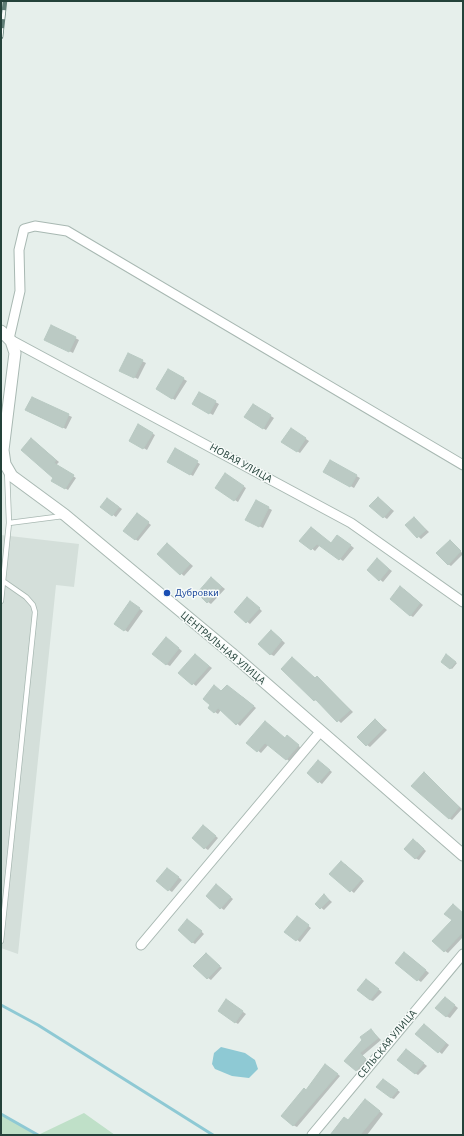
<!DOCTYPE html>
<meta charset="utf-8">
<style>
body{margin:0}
#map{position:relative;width:464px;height:1136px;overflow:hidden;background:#e6efeb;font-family:"Alegreya Sans",sans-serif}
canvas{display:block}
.frame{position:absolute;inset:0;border:2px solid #24423a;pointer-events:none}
</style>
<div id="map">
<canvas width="464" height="1136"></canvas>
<div class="frame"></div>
</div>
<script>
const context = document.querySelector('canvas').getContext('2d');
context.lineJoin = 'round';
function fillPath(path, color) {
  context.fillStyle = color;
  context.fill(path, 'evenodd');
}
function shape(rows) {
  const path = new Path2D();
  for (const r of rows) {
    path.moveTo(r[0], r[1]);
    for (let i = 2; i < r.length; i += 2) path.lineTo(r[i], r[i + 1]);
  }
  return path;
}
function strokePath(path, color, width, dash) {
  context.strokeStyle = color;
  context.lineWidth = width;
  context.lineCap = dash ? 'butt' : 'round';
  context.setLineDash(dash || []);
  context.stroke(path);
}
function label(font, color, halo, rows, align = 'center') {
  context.font = font + ' "Alegreya Sans",sans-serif';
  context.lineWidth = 3;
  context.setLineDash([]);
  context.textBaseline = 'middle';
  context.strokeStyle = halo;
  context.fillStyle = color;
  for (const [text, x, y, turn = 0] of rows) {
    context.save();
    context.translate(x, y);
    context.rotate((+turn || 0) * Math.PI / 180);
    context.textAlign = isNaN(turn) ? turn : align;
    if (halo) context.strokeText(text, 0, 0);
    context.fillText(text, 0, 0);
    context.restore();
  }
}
const built = shape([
 [1,535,79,544,74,587,56,585,18,954,1,948]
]);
const green = shape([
 [84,1113,115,1135,1,1135,1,1114,38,1135]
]);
const water = shape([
 [221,1047,245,1053,255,1060,258,1069,249,1078,232,1076,215,1069,212,1064,214,1053]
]);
const shadow = shape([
 [52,326,79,340,73,353,49,341],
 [142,361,146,363,138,379,124,372],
 [169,370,187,381,175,400,157,389],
 [199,393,219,404,213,415,193,404],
 [32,398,72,417,66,429,29,412],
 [253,405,274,418,266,430,245,417],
 [139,426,155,435,147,450,130,440],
 [294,431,309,441,300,453,297,451],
 [34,441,59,462,56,465,76,478,68,490,53,480,54,478],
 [175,449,200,464,193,476,168,461],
 [330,461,360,478,354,488,324,471],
 [225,475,246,488,238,502,216,488],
 [378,498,394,511,387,519,384,517],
 [111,501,122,509,116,517,102,507],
 [256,501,272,510,263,528,247,520],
 [140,516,151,525,138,541,135,539],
 [414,518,429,532,421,539,406,525],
 [312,528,331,544,341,538,354,548,343,561,320,545,315,551,301,540],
 [453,543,463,554,451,566,448,564],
 [170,546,193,566,184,576,158,554],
 [380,562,392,571,383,582,368,570],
 [211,578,225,589,211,604,208,602],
 [404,589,423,605,413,617,410,615],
 [250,600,262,611,250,624,235,612],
 [133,604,143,611,128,632,115,624],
 [274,633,285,643,274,656,270,654],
 [169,640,182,651,170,666,166,664],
 [195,655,212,668,196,686,180,673],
 [446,656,457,663,452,669,442,662],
 [317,677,353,712,341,723,318,701,314,700],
 [222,692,243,697,256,708,240,726,221,710,218,714,209,708],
 [375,720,387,730,370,747,367,745],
 [290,738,301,748,289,761,269,744,261,753,248,743],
 [322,763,332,772,322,784,308,773],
 [424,773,462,809,452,820,449,818],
 [204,826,218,838,208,850,205,848],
 [417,842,426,851,419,860,415,858],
 [345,864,364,881,354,893,331,874],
 [168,869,182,880,172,892,169,890],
 [219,887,233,899,224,910,221,908],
 [324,895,332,902,324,910,316,904],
 [463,913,463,937,448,953,445,951],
 [300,919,311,928,300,942,286,932],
 [191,922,204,934,195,944,192,942],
 [206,954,222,968,211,980,208,978],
 [408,955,429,973,421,982,418,980],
 [367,980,382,992,373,1001,370,1000],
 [448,1000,458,1008,450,1018,446,1016],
 [229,1002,246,1014,238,1024,235,1022],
 [427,1027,449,1045,442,1054,417,1034],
 [371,1030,381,1040,362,1056,369,1062,359,1072,346,1061],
 [407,1050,427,1066,418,1075,415,1073],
 [329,1067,340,1076,297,1127,293,1125,306,1091],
 [384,1080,400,1092,394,1099,391,1098],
 [369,1102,383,1114,367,1135,331,1135]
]);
const stream = shape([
 [1,1005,38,1025,213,1135],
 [1,1114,38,1135]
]);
const building = shape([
 [51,325,76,337,69,352,44,340,51,325],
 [128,353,143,360,134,378,119,371,128,353],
 [168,369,184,378,172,399,156,389,168,369],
 [199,392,216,401,209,414,192,404,199,392],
 [32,397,69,414,63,428,25,410,32,397],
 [253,404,271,415,263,429,244,417,253,404],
 [138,424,153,433,143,449,129,441,138,424],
 [291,428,306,438,297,452,281,442,291,428],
 [31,438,56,460,54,463,74,475,65,489,51,481,53,478,21,450,31,438],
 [175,448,198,461,190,475,167,462,175,448],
 [330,460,357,475,350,487,323,472,330,460],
 [225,473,244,486,234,501,215,488,225,473],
 [378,497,391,509,383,518,369,506,378,497],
 [107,498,119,507,112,516,100,507,107,498],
 [256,500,269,507,259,527,245,520,256,500],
 [137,513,149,522,135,540,123,531,137,513],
 [414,517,426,530,417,538,405,525,414,517],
 [311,527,331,543,337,535,351,545,339,560,317,544,311,550,299,541,311,527],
 [450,540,461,551,448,565,436,553,450,540],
 [167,543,190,564,180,575,157,554,167,543],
 [377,558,389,569,379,581,367,570,377,558],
 [211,577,222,587,207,603,197,593,211,577],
 [400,586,420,603,410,616,390,599,400,586],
 [247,597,260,608,246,623,234,612,247,597],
 [130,601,140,608,124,631,114,624,130,601],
 [271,630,282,640,270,655,258,644,271,630],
 [166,637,179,648,166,665,152,654,166,637],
 [195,654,209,666,192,685,178,673,195,654],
 [446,654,456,662,450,669,441,662,446,654],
 [292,657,315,678,317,676,350,710,337,722,315,699,314,701,281,669,292,657],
 [214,685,221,691,227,685,254,706,236,725,218,708,214,713,208,708,210,705,203,699,214,685],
 [375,719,384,728,366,746,357,737,375,719],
 [265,721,285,738,287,735,299,745,286,760,265,743,257,752,246,743,265,721],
 [318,760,330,770,318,783,307,773,318,760],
 [424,772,459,807,449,819,411,786,424,772],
 [203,825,216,836,204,849,192,838,203,825],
 [413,839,424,849,415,859,404,849,413,839],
 [341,861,362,879,350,892,329,874,341,861],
 [167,868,179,877,168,891,156,881,167,868],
 [216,884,231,897,220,909,206,896,216,884],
 [324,894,329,900,320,909,315,904,324,894],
 [453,904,463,913,463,932,444,952,432,941,452,920,444,914,453,904],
 [297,916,309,925,296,941,284,932,297,916],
 [187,919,202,931,192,943,178,930,187,919],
 [404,952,426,970,417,981,395,963,404,952],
 [206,953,220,966,207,979,193,966,206,953],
 [366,979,379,989,370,1000,357,990,366,979],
 [445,997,455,1005,446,1017,435,1008,445,997],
 [226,999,243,1011,235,1023,218,1011,226,999],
 [424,1024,446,1043,438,1053,415,1034,424,1024],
 [371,1029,378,1038,360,1053,366,1059,356,1071,344,1061,362,1040,360,1037,371,1029],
 [406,1049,424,1063,415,1074,397,1060,406,1049],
 [325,1064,338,1074,293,1126,281,1116,304,1088,306,1090,325,1064],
 [383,1079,398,1090,391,1098,376,1087,383,1079],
 [365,1099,380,1111,360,1135,330,1135,344,1117,348,1120,365,1099]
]);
const service = shape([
 [9,523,63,516],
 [1,601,9,523,7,470],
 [1,941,35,612,33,605,26,597,3,581]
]);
const minor = shape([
 [463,465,67,231,35,226,24,229,19,250,20,291,9,339,351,523,463,602],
 [141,945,320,732],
 [312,1135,463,954]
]);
const tertiary = shape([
 [1,331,11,341,15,353,3,450,5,464,12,476,65,515,231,653,463,855]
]);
const rail = shape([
 [1,37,5,1]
]);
const markers = [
 [167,593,4,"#1a4fb4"]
];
const streetNames = [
 ["НОВАЯ УЛИЦА",241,463,29],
 ["ЦЕНТРАЛЬНАЯ УЛИЦА",223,648,40],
 ["СЕЛЬСКАЯ УЛИЦА",387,1044,-50]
];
const transitNames = [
 ["Дубровки",175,593]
];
fillPath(built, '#d4dfda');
fillPath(green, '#bfe0c8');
fillPath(water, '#8ec9d4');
fillPath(shadow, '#0003');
strokePath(stream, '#8ec9d4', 3);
fillPath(building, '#bbcac4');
strokePath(building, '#b8c9c2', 1);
strokePath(service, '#a8b8b2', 6);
strokePath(minor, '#a8b8b2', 11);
strokePath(tertiary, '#a8b8b2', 13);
strokePath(service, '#fff', 4.5);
strokePath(minor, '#fff', 9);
strokePath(tertiary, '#fff', 11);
strokePath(rail, '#5f7d75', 4.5);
strokePath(rail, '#f7fbf9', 3, [9]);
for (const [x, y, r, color] of markers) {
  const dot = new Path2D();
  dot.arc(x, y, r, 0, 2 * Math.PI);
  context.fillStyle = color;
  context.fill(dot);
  strokePath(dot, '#f7fbf9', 1.5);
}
label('11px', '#24423a', '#f7fbf9', streetNames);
label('11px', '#164399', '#f7fbf9', transitNames, 'left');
</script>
